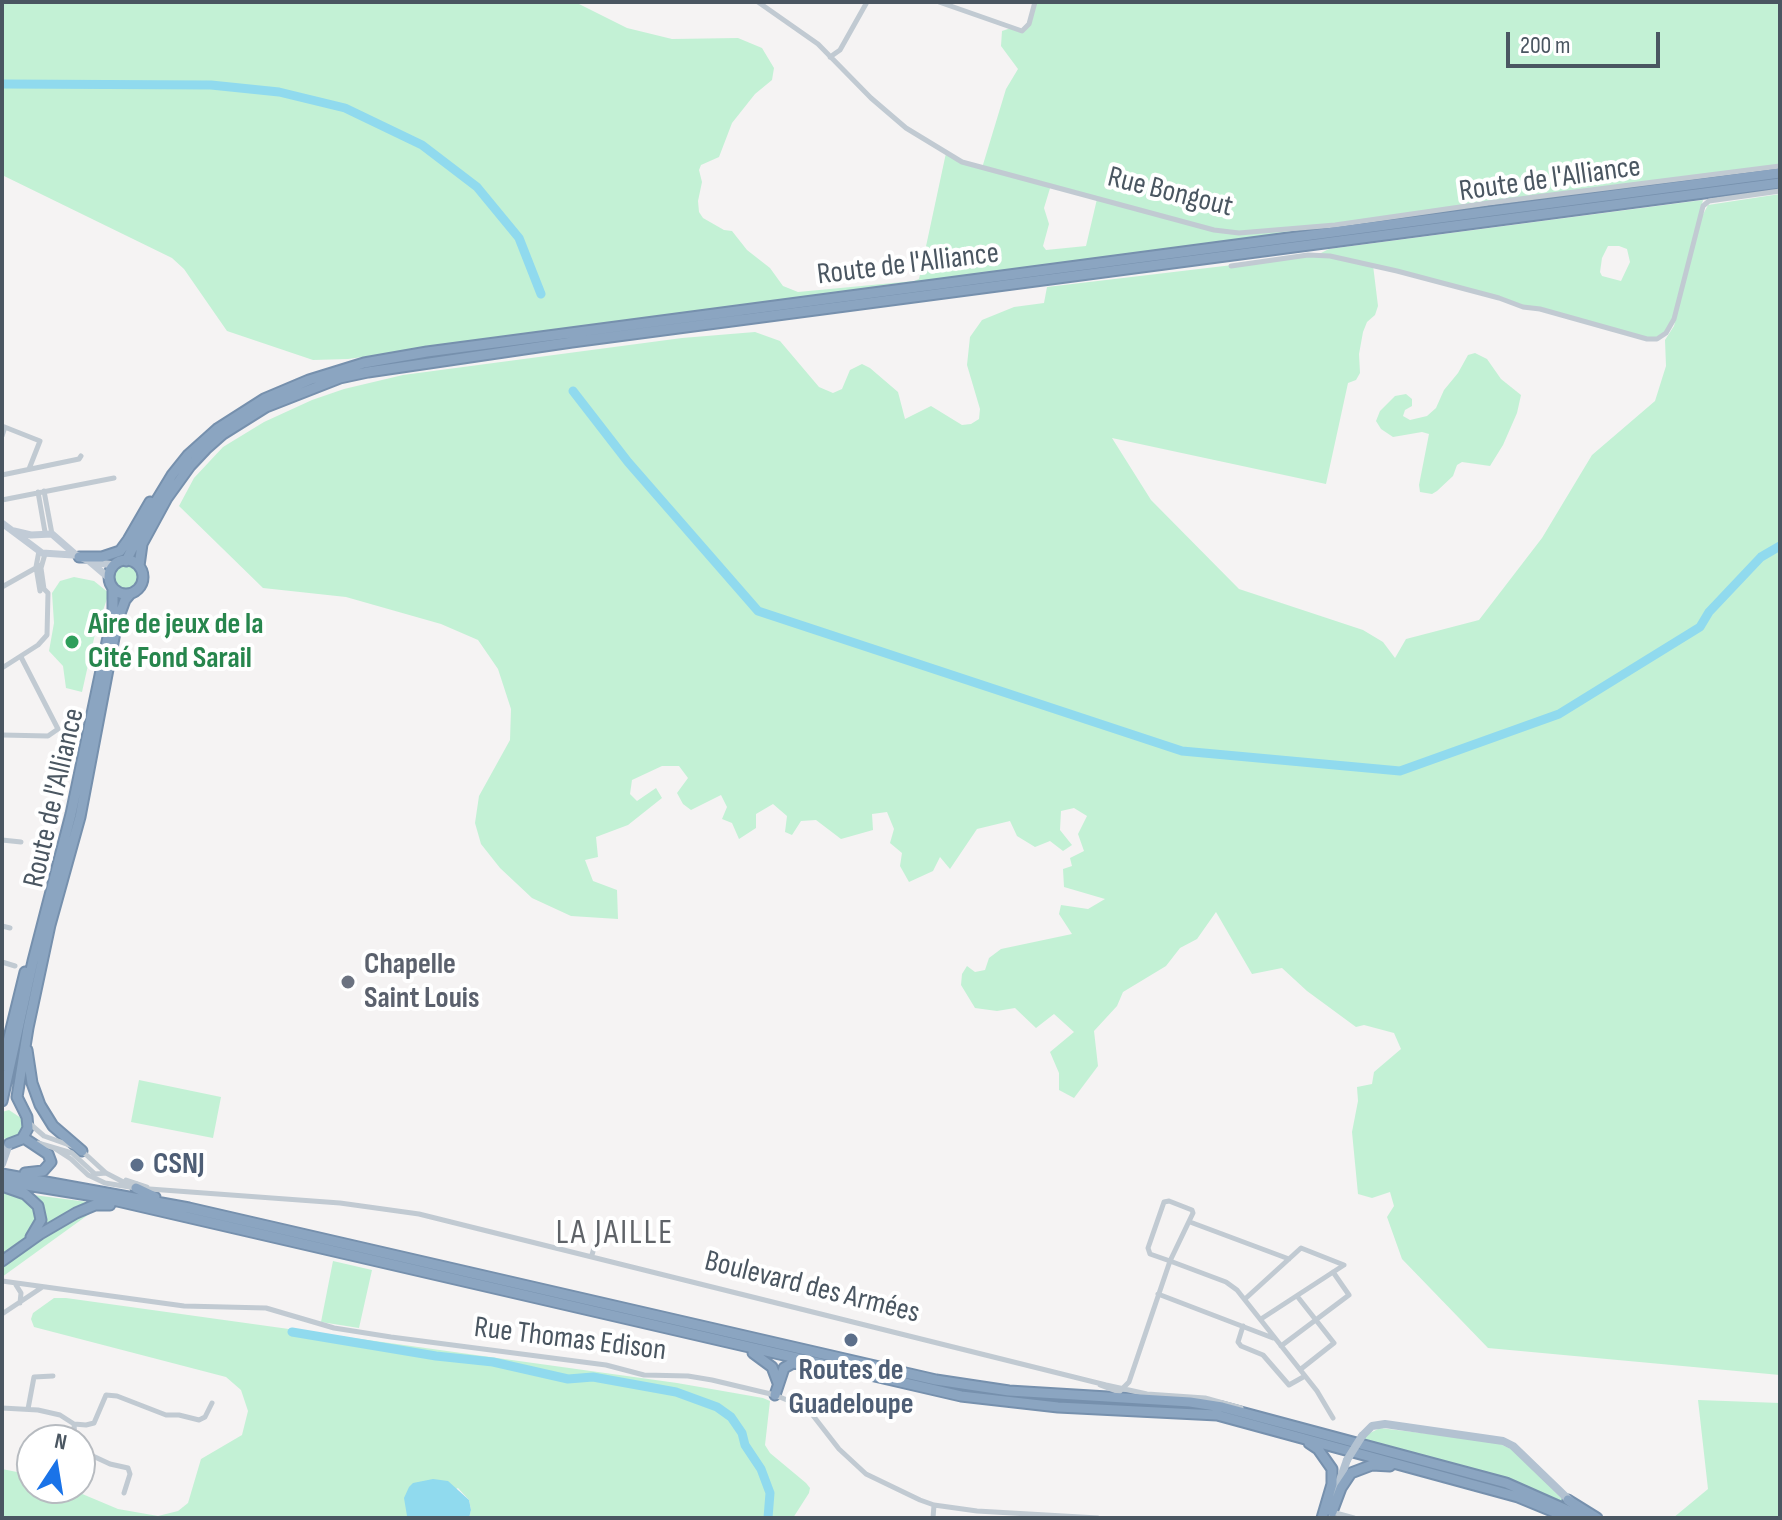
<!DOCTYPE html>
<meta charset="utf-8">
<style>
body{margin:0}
#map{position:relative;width:1782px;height:1520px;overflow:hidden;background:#f5f3f3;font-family:"Sofia Sans Condensed",sans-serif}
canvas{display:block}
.frame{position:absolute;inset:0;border:4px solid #4a5661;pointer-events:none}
.north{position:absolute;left:16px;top:1424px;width:80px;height:80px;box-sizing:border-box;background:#fff;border:2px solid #b7bbc0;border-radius:50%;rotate:12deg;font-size:22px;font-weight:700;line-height:32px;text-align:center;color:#4a5661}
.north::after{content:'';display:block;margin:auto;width:28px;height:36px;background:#1a73e8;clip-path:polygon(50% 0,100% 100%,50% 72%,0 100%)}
.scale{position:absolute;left:1506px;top:32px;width:154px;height:36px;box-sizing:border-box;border:4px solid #4a5661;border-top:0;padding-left:10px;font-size:24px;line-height:28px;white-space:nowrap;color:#4a5661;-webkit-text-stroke:6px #fff;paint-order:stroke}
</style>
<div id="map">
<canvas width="1782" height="1520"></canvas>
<div class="frame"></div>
<div class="north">N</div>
<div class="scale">200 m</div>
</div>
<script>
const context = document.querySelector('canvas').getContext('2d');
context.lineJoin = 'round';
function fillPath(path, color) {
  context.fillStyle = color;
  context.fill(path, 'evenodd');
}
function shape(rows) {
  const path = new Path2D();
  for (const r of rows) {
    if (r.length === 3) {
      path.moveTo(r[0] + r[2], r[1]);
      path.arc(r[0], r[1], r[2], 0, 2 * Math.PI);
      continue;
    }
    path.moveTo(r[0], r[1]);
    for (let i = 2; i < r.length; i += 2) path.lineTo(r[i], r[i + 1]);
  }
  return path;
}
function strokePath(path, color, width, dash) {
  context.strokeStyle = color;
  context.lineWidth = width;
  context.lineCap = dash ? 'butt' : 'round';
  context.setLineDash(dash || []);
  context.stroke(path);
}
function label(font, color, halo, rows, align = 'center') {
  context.font = font + ' "Sofia Sans Condensed",sans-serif';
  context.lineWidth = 8;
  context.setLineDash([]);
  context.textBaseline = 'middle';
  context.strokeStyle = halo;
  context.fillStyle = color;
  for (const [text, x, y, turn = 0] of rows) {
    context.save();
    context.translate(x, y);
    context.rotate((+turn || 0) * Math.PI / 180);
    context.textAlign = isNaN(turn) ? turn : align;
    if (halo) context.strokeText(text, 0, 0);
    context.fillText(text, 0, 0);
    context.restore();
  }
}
const green = shape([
 [2,2,575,2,627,28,672,39,738,38,762,48,774,68,772,80,755,94,732,123,719,157,701,165,699,170,702,182,698,201,699,212,703,218,724,230,732,231,747,250,770,268,783,286,798,292,914,281,919,279,946,153,982,168,1006,89,1018,69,1001,46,1002,31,1011,28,1024,31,1035,2,1780,2,1780,165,1336,225,1338,229,914,285,694,311,348,359,313,360,227,331,184,269,172,258,2,175],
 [1051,185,1097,199,1086,246,1046,250,1043,246,1049,224,1044,208],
 [1780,194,1780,1375,1488,1348,1402,1259,1387,1217,1394,1206,1390,1192,1372,1198,1358,1194,1352,1132,1358,1101,1357,1087,1372,1084,1374,1072,1401,1049,1394,1033,1364,1025,1356,1027,1307,991,1282,968,1252,974,1216,912,1197,939,1180,948,1166,966,1123,992,1117,1006,1094,1031,1098,1066,1074,1098,1059,1090,1059,1073,1050,1052,1074,1032,1054,1014,1036,1028,1015,1008,997,1011,975,1008,961,985,962,974,967,966,975,972,985,970,989,958,1001,949,1072,934,1059,914,1061,905,1088,909,1105,899,1064,887,1063,869,1072,866,1070,858,1084,851,1078,834,1087,816,1074,808,1061,811,1060,830,1072,845,1063,851,1050,841,1035,847,1017,836,1010,821,977,829,950,869,940,857,933,871,909,882,900,866,902,853,890,843,894,829,887,812,872,814,873,830,841,839,816,820,801,821,792,835,785,832,787,816,773,804,756,814,756,828,739,839,732,823,722,819,727,807,721,795,691,810,683,804,677,793,688,778,679,766,662,766,632,780,630,794,637,801,656,788,662,798,628,825,596,837,598,857,585,860,593,881,617,890,618,919,571,916,532,898,500,868,481,844,475,823,479,796,510,740,511,709,498,669,478,640,441,624,346,597,263,588,179,506,194,478,223,447,264,422,312,400,344,389,403,375,682,338,755,332,780,341,819,387,833,393,842,389,850,370,862,364,870,368,898,392,905,419,931,406,962,425,971,424,979,419,980,409,967,365,970,337,982,320,1014,307,1044,303,1047,287,1317,255,1329,249,1703,200,1674,319,1662,337,1647,339,1373,265,1378,306,1375,315,1367,322,1363,332,1359,354,1360,373,1356,380,1348,383,1326,484,1112,438,1151,500,1239,589,1363,630,1383,642,1395,658,1406,639,1479,620,1542,538,1592,455,1655,401,1666,366,1665,340,1674,326,1699,222,1708,205],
 [1608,246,1619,246,1627,249,1630,262,1621,281,1602,276,1600,272,1602,258],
 [1475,353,1487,359,1501,379,1521,395,1517,413,1503,445,1490,466,1462,462,1457,465,1453,476,1437,491,1432,494,1420,492,1419,485,1429,434,1422,432,1393,437,1381,429,1376,421,1380,411,1395,396,1406,394,1412,399,1412,406,1405,410,1403,416,1410,420,1427,416,1436,408,1444,390,1458,373,1468,355],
 [127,577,14],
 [74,577,94,581,109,593,95,634,82,692,66,688,63,666,49,651,54,623,52,593,60,581],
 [139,1080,221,1097,213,1138,131,1122],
 [9,1110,21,1118,23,1127,19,1136,10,1140,2,1138,2,1112],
 [23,1179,156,1204,968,1390,1034,1398,1181,1405,1224,1410,1502,1486,1539,1500,1251,1421,971,1394],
 [3,1191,103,1204,2,1277],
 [333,1261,372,1270,359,1328,321,1322],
 [54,1298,66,1298,677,1383,763,1398,770,1401,765,1445,770,1453,806,1483,810,1488,809,1493,793,1518,469,1518,471,1510,469,1500,458,1488,407,1515,410,1518,2,1518,2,1469,32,1475,32,1488,68,1488,118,1509,158,1516,178,1511,188,1503,201,1459,242,1435,248,1411,241,1390,226,1377,34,1327,31,1319,33,1313],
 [1698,1400,1780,1403,1780,1518,1673,1518,1708,1489],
 [1380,1428,1496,1442,1515,1451,1569,1506,1362,1441,1368,1434]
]);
const water = shape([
 [433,1479,448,1481,469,1500,471,1510,469,1518,410,1518,407,1516,404,1498,409,1487,413,1483]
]);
const river = shape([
 [2,84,211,85,279,92,345,108,422,145,477,187,519,238,541,294],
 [573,391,628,462,758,611,1182,751,1400,771,1559,714,1700,627,1709,612,1761,557,1780,546],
 [292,1332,436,1356,493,1362,568,1379,593,1377,676,1392,717,1407,731,1417,742,1433,745,1445,761,1469,770,1493,768,1518]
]);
const street = shape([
 [758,2,818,44,871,98,906,128,962,162,1214,230,1239,233,1335,225,1488,203,1780,166],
 [939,2,1022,31,1029,24,1035,2],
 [830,57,840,50,867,2],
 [1231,266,1308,255,1330,256,1397,271,1499,298,1523,307,1540,309,1647,339,1657,339,1666,333,1674,319,1703,206,1709,201,1780,191],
 [2,426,40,441,29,469],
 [2,436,5,427],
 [2,475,79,459,81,456],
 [44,491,52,534],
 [38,492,45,532],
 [2,500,114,478],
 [39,551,36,567,40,591],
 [2,587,41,565],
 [2,668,38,645,47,635,48,593,44,589,41,568,45,554],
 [2,735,48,736,58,729,21,657],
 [2,840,21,842],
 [2,926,10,928],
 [2,962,15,966],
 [29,1123,44,1136,72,1146],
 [38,1143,72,1153,95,1174,106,1173],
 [54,1148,71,1159,88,1175,105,1183,136,1188,340,1203,419,1214,1106,1385,1147,1394,1205,1398,1241,1408],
 [81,1150,106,1173,131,1186],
 [126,1180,147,1187],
 [1169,1201,1192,1210,1193,1213,1170,1261,1150,1254,1148,1248,1164,1202,1169,1201],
 [1190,1222,1289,1259],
 [592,1255,598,1233],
 [2,1281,184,1306,266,1308,334,1328,391,1337,606,1365,644,1375,688,1376,712,1380,775,1395,799,1405,811,1413,839,1449,866,1474,920,1500,934,1505,977,1511,1098,1518],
 [16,1285,21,1293,20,1303],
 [1158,1294,1273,1338],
 [1297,1296,1334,1343,1301,1369],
 [1245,1299,1301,1248,1344,1265,1261,1319],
 [2,1314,41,1288],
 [1243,1326,1238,1342,1241,1346,1263,1355,1289,1385,1305,1376],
 [1281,1346,1349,1295,1333,1272],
 [1100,1385,1119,1392,1129,1382,1170,1261,1226,1282,1237,1290,1317,1391,1333,1418],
 [2,1408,38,1410,60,1415,74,1424,86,1425,94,1423,106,1395,117,1396,166,1415,179,1415,199,1420,205,1417,212,1403],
 [28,1409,34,1377,53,1376],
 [74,1424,75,1440],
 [80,1450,110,1464,128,1468,130,1474,124,1493],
 [933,1518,934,1505],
 [1331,1518,1332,1512,1354,1518]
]);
const secondary = shape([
 [2,523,42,553,73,555],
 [14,531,31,535,52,534,76,555,89,561,109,578],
 [91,562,114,565]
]);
const primary = shape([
 [2,1164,9,1144],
 [1362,1436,1372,1426,1385,1424,1503,1441,1513,1446,1571,1502],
 [1335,1494,1347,1460]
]);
const highway = shape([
 [79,557,102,557,120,551,128,540,150,502],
 [126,577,17],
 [126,561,155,503,172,475,188,455,217,429,264,399,309,380,364,363,427,352,1780,173],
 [139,566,142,544,167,498,190,466,206,449,223,434,266,407,340,378,368,372,572,342,1780,183],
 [27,1050,32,1083,40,1105,53,1126,82,1151],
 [2,1066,25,972],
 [2,1101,33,961,71,814,113,613,113,588],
 [9,1144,22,1139,28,1128,27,1117,17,1097,28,1028,50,925,80,817,117,622,125,600,130,594],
 [25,1173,43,1171,51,1162,48,1154,27,1140],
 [2,1174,189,1208,936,1380,1009,1391,1190,1402,1222,1407,1506,1483,1585,1518],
 [2,1181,100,1197,961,1396,1058,1407,1217,1415,1518,1497,1569,1518],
 [5,1187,25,1194,38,1206,41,1220,31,1237],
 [136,1188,155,1197],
 [2,1261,40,1234,76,1213,95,1205,110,1205],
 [753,1353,772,1367,778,1383],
 [775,1395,784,1368,793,1363,800,1364],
 [1309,1443,1318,1449,1332,1469,1332,1484,1322,1518],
 [1568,1500,1597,1518],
 [1332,1512,1341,1488,1351,1473,1372,1465,1390,1466]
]);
const primaryBridge = shape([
 [1347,1460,1362,1436]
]);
const markers = [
 [72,642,8,"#2e9e5b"],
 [348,982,8,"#6b7280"],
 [137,1165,8,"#5c6f8a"],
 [851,1340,8,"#5c6f8a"]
];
const streetNames = [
 ["Route de l'Alliance",1550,180,-8],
 ["Rue Bongout",1170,193,14],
 ["Route de l'Alliance",908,265,-7],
 ["Route de l'Alliance",55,798,-77],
 ["Boulevard des Armées",812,1288,14],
 ["Rue Thomas Edison",570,1340,7]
];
const leisureNames = [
 ["Aire de jeux de la",88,625],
 ["Cité Fond Sarail",88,659]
];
const worshipNames = [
 ["Chapelle",364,965],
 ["Saint Louis",364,999]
];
const serviceNames = [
 ["CSNJ",153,1165],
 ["Routes de",851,1371,"center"],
 ["Guadeloupe",851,1405,"center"]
];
const quarterNames = [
 ["LA JAILLE",615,1234]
];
fillPath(green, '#c3f1d5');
fillPath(water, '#90daee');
strokePath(river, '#90daee', 9);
strokePath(highway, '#7690ad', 13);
strokePath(street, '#c1cad2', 5);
strokePath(secondary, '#c1cbd6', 7);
strokePath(primary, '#b3c2d1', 8);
strokePath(highway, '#8ba5c1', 9);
strokePath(primaryBridge, '#b3c2d1', 8);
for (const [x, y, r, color] of markers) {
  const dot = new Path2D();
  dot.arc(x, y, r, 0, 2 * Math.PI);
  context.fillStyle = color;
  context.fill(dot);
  strokePath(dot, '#fff', 3);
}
label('30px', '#4a5661', '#fff', streetNames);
label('bold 30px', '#27864d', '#fff', leisureNames, 'left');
label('bold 30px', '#5b616d', '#fff', worshipNames, 'left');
label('bold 30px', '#4e5e75', '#fff', serviceNames, 'left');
context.letterSpacing = '2px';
label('34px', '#5f6368', '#fff', quarterNames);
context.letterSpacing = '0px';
</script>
